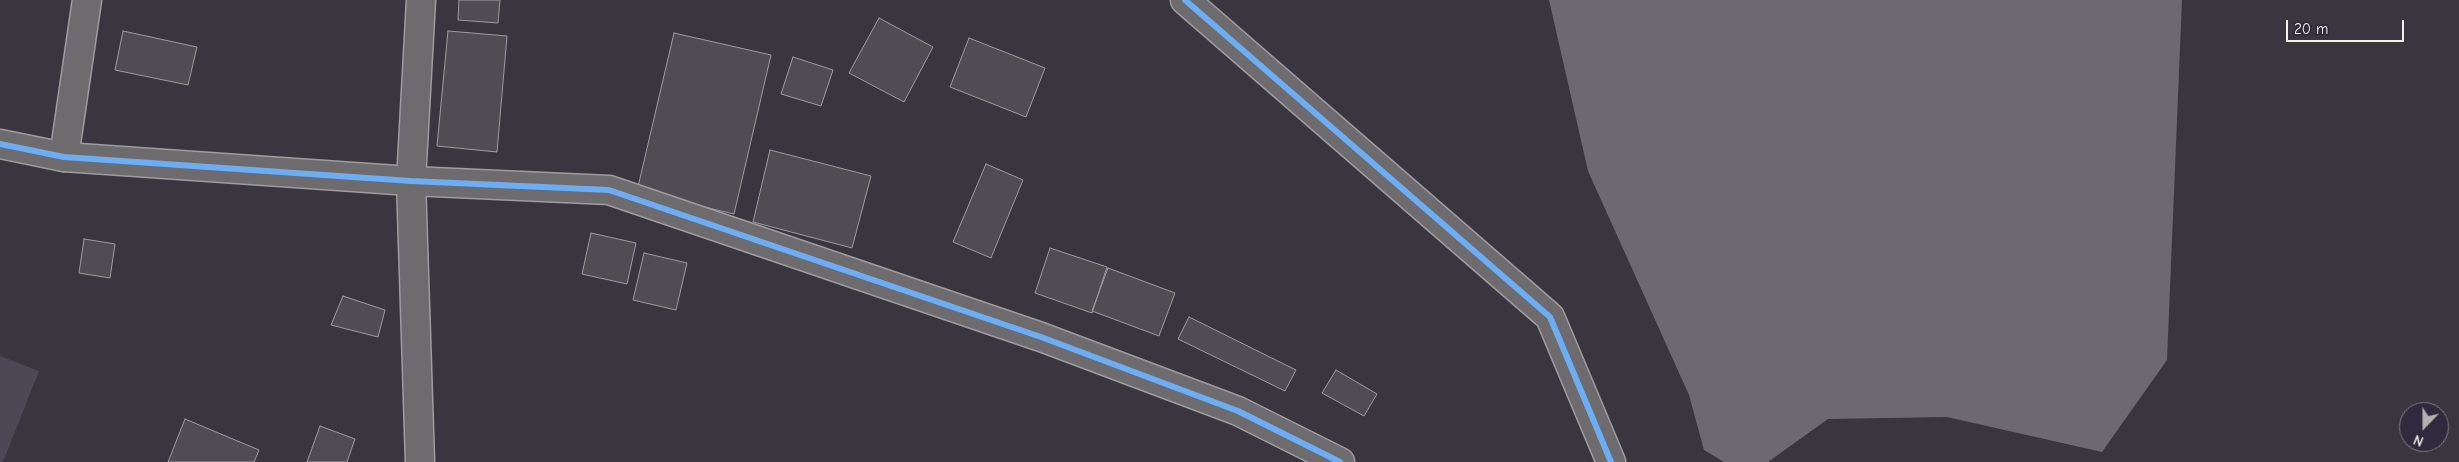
<!DOCTYPE html>
<style>
body{margin:0}
#map{position:relative;width:2459px;height:462px;overflow:hidden;background:#393640;font-family:"Comic Neue",sans-serif}
canvas{display:block}
.north{position:absolute;left:2399px;top:402px;width:50px;height:50px;box-sizing:border-box;background:#2f2a3d;border:1px solid #7e7a81;border-radius:50%;rotate:202deg;font-size:14px;font-weight:700;line-height:20px;text-align:center;color:#f4f1e8}
.north::after{content:'';display:block;margin:auto;width:18px;height:22px;background:#b3b0ad;clip-path:polygon(50% 0,100% 100%,50% 72%,0 100%)}
.scale{position:absolute;left:2286px;top:20px;width:118px;height:22px;box-sizing:border-box;border:2px solid #f4f1e8;border-top:0;padding-left:6px;font-size:15px;line-height:18px;white-space:nowrap;color:#f4f1e8;-webkit-text-stroke:4px #2f2a3d;paint-order:stroke}
</style>
<div id="map">
<canvas width="2459" height="462"></canvas>
<div class="north">N</div>
<div class="scale">20 m</div>
</div>
<script>
const context = document.querySelector('canvas').getContext('2d');
context.lineJoin = 'round';
function fillPath(path, color) {
  context.fillStyle = color;
  context.fill(path, 'evenodd');
}
function shape(rows) {
  const path = new Path2D();
  for (const r of rows) {
    path.moveTo(r[0], r[1]);
    for (let i = 2; i < r.length; i += 2) path.lineTo(r[i], r[i + 1]);
  }
  return path;
}
function strokePath(path, color, width, dash) {
  context.strokeStyle = color;
  context.lineWidth = width;
  context.lineCap = dash ? 'butt' : 'round';
  context.setLineDash(dash || []);
  context.stroke(path);
}
const green = shape([
 [0,356,39,371,3,462,0,462]
]);
const water = shape([
 [1549,0,2182,0,2167,360,2102,452,1947,417,1828,419,1768,462,1724,462,1704,450,1689,395,1588,171]
]);
const building = shape([
 [459,0,500,0,498,23,458,20,459,0],
 [879,18,933,47,904,102,849,73,879,18],
 [123,31,197,47,188,85,115,70,123,31],
 [448,31,507,36,497,152,437,146,448,31],
 [674,33,771,55,734,214,637,191,674,33],
 [969,38,1045,68,1026,117,950,87,969,38],
 [793,57,833,70,821,106,781,94,793,57],
 [770,150,871,176,852,248,753,222,770,150],
 [986,164,1023,180,991,258,953,242,986,164],
 [591,233,636,243,627,284,582,274,591,233],
 [84,239,115,244,110,278,79,273,84,239],
 [1050,248,1107,267,1092,313,1035,293,1050,248],
 [644,253,687,263,676,310,633,300,644,253],
 [1108,268,1175,293,1159,336,1092,311,1108,268],
 [343,296,385,310,378,337,331,325,343,296],
 [1189,317,1296,370,1285,391,1178,339,1189,317],
 [1336,370,1377,394,1364,416,1322,393,1336,370],
 [185,419,259,450,254,462,168,462,185,419],
 [320,426,355,439,347,462,307,462,320,426]
]);
const minor = shape([
 [1185,0,1550,317,1611,462],
 [64,157,87,0],
 [420,462,411,181,421,0]
]);
const tertiary = shape([
 [0,144,64,157,411,181,609,190,1041,337,1238,411,1340,462]
]);
const cycleway = shape([
 [1185,0,1550,317,1611,462],
 [0,144,64,157,411,181,609,190,1041,337,1238,411,1340,462]
]);
fillPath(green, '#4d4856');
fillPath(water, '#6d6972');
fillPath(building, '#4f4d53');
strokePath(building, '#9e9c9f', 1);
strokePath(minor, '#9e9c9f', 31);
strokePath(tertiary, '#9e9c9f', 31);
strokePath(minor, '#6d6b6d', 28);
strokePath(tertiary, '#6d6b6d', 28);
strokePath(cycleway, '#6dadf4', 6);
</script>
